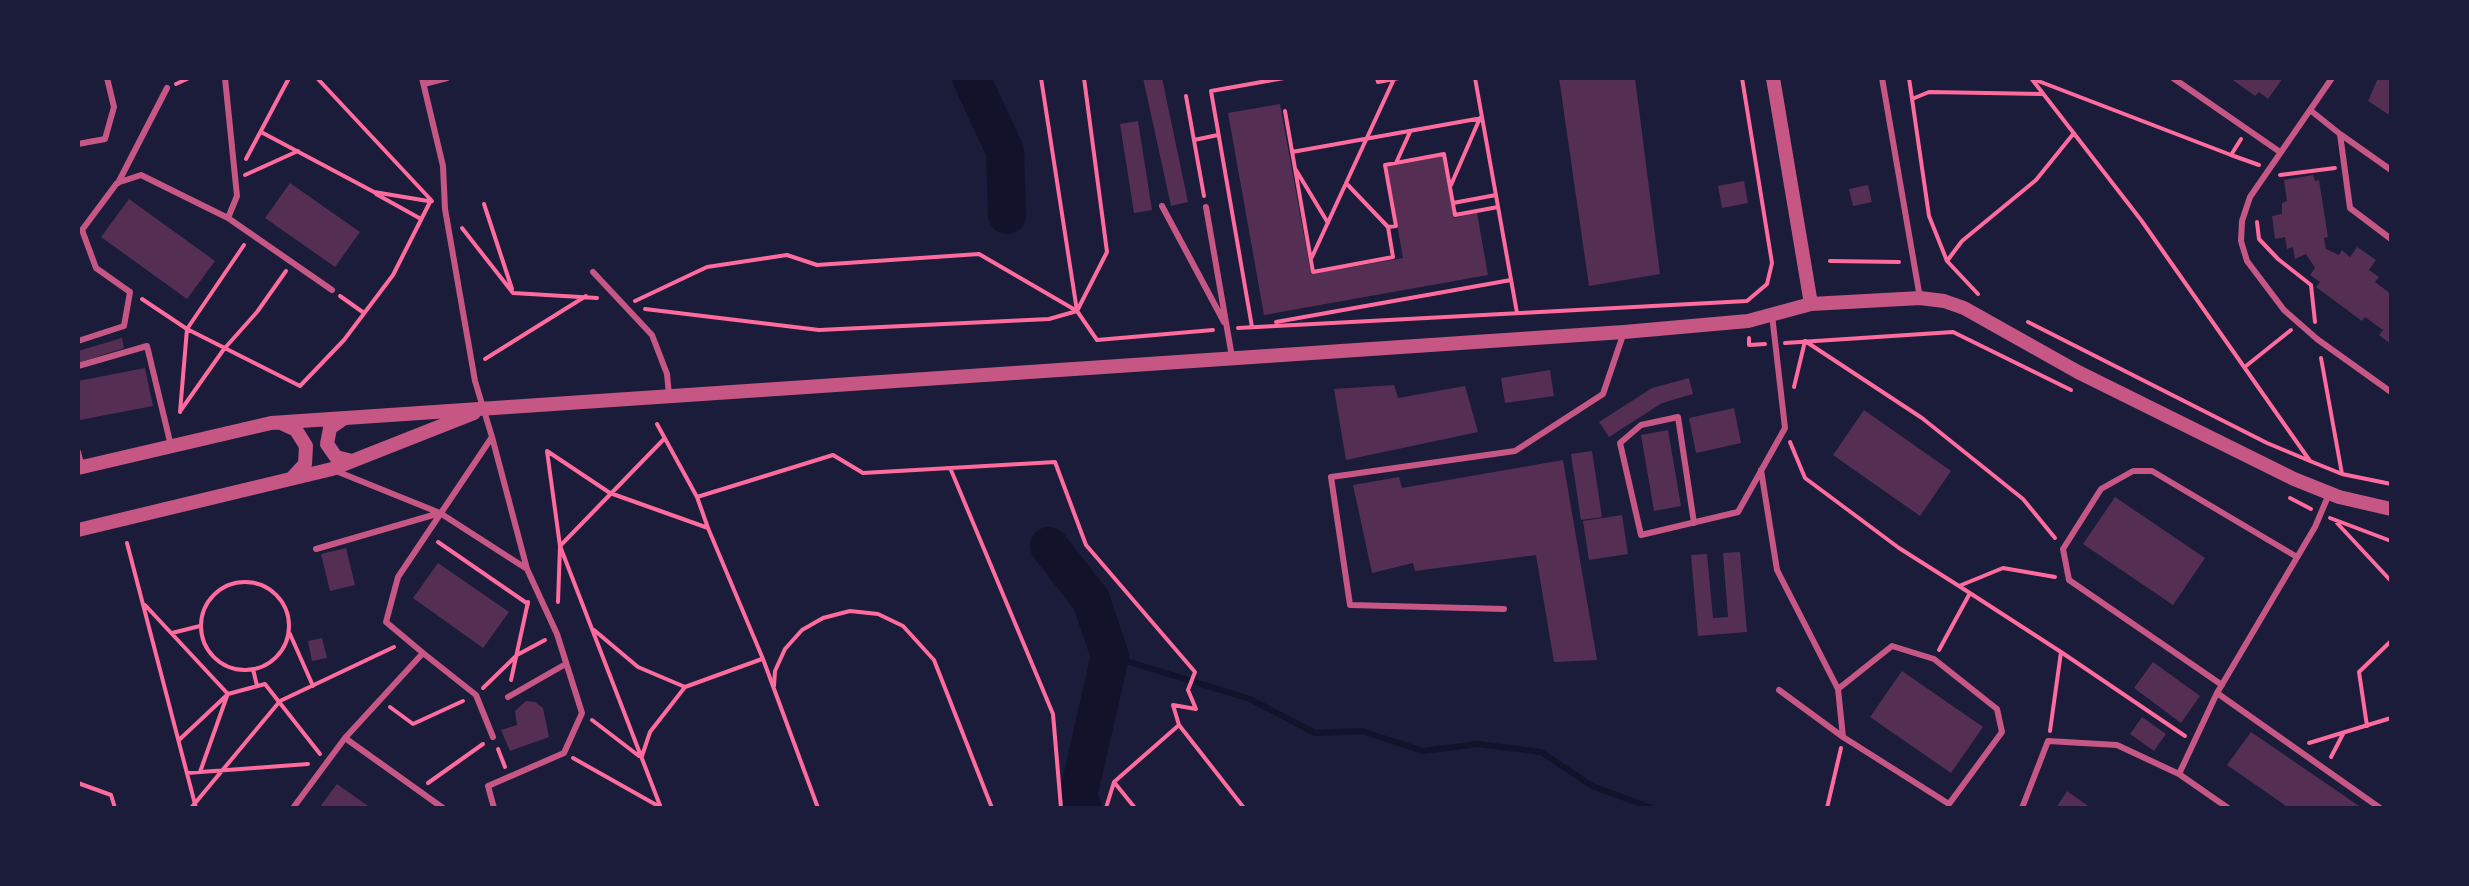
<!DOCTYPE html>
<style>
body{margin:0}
#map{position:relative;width:2469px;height:886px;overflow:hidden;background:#1b1b3a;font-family:Inter,sans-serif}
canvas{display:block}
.frame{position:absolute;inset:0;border:80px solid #1b1b3a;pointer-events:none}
</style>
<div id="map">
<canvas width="2469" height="886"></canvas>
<div class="frame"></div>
</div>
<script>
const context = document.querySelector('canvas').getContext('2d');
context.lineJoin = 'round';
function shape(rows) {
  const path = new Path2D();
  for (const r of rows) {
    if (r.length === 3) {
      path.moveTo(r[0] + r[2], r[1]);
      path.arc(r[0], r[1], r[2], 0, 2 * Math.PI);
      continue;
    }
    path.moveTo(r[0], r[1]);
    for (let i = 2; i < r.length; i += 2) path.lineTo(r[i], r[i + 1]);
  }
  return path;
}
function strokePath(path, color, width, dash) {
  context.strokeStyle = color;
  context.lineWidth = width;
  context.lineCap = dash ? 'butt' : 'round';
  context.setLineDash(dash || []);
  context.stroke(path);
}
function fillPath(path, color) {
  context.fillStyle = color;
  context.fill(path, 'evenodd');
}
const stream = shape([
 [1110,656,1250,699,1315,733,1362,731,1423,751,1478,744,1541,752,1592,786,1652,808]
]);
const river = shape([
 [971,78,1005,151,1007,215],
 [1049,546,1091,600,1110,656,1078,796,1083,808]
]);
const building = shape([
 [1143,78,1162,78,1188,202,1171,206],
 [1559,78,1635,78,1660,274,1589,286],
 [2230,78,2283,78,2268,99,2259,92,2255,96],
 [2378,78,2391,78,2391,116,2368,101],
 [1280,104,1311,274,1403,258,1387,167,1443,156,1454,218,1477,213,1488,275,1264,315,1228,113],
 [1138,121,1152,210,1134,213,1120,124],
 [2313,175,2315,181,2319,180,2328,237,2324,238,2326,249,2339,255,2342,250,2350,257,2357,247,2376,260,2369,270,2379,277,2375,282,2391,294,2391,344,2379,335,2383,330,2365,317,2362,321,2316,287,2320,282,2310,275,2315,268,2306,254,2295,259,2293,247,2287,249,2285,237,2275,239,2272,216,2282,214,2282,203,2287,201,2284,180],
 [1744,181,1748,203,1722,208,1718,186],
 [290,183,360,232,335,267,265,218],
 [1868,185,1872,202,1853,206,1849,189],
 [129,199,215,261,187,299,101,237],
 [122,338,124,348,78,363,78,351],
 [145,368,153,406,80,420,78,381],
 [1550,370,1554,396,1505,403,1501,378],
 [1689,378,1693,394,1662,403,1609,437,1599,422,1652,388],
 [1394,385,1398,398,1465,386,1478,432,1346,460,1334,389],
 [1734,408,1741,443,1696,453,1689,418],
 [1864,410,1951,471,1920,516,1833,455],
 [1668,430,1681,506,1654,511,1641,435],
 [1592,451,1602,517,1581,520,1571,454],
 [1563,460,1597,660,1554,662,1536,555,1415,571,1413,563,1372,573,1353,485,1399,477,1402,488],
 [2115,497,2205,558,2173,605,2083,544],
 [1622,515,1628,554,1589,560,1583,521],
 [346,548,355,585,330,591,321,554],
 [1740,552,1747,632,1698,636,1691,555,1707,554,1713,618,1728,617,1723,553],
 [438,563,509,612,483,648,413,598],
 [322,638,327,658,312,661,308,641],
 [2153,662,2200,696,2181,723,2134,688],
 [1902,671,1983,727,1951,773,1870,717],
 [526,701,535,702,543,708,549,737,510,751,501,730,517,725,515,711],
 [2142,717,2166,734,2154,751,2130,734],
 [2251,732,2362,808,2289,808,2227,765],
 [337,784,371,808,319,808],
 [2067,791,2091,808,2056,808]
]);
const path = shape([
 [317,78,432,201],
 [1041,78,1077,311,1107,252,1084,78],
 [1377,78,1378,82,1399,78],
 [1475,78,1517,313],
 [1742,78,1772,263,1767,284,1747,301],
 [1909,78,1929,216,1947,261,1978,294],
 [2031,78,2141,220,2310,461,2342,474,2391,484],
 [2033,79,2231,155,2241,139],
 [176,84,189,78],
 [1186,96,1204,196],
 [1912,99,1929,92,2043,94],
 [1285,111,1313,272,1393,257,1388,227,1346,183],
 [261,132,374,192,428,201],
 [1194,140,1218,135],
 [1292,152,1482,118],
 [2231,155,2259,165],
 [246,159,289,78],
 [1396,163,1410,132],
 [1296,170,1328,223],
 [245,175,298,151],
 [2280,175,2335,168],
 [1451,185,1480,118],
 [376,194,421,219],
 [1453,203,1496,195],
 [484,204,512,289],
 [2257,222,2259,239,2278,259,2311,285,2315,322],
 [1388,227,1396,226,1385,165,1444,154,1455,215,1498,207],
 [462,228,513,293,597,298],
 [1312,257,1394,79],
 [1830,261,1899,262],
 [1947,261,1962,241,2036,180,2074,133],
 [340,296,364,313],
 [142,299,187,329,300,386,344,340,393,275,430,202],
 [635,301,707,267,787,255,817,265,979,254,1077,311],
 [645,309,819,330,1049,319,1077,311,1097,340,1213,330],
 [1276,322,1511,280],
 [2028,322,2267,443,2310,461],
 [1252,327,1211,91,1284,78],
 [1238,328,1747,301],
 [1749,338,1749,345,1765,344],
 [1785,343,1953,332,2071,390],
 [2321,358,2342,474],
 [485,359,586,296],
 [2246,366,2291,330],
 [1794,387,1805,341,1922,418,2023,499,2055,538],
 [181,410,224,349,257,312,286,271],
 [180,412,187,329,244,245],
 [657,424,697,497,708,528],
 [1790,442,1805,478,1899,548,1959,586,2003,568,2055,577],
 [547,451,610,493,708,528,763,659,818,808],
 [547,451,560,546,661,808],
 [951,470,1053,714,1061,808],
 [697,497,833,455,863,473,1055,462,1086,545,1195,672,1188,690,1196,709,1173,705,1179,725,1244,808],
 [2290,498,2311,509],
 [2330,518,2391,541],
 [2337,523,2391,581],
 [438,542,528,604],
 [127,543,196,808],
 [245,626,44],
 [1959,586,2061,652,2050,731],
 [558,602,560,546,664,439],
 [145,605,228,694],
 [594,630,638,667,685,687,650,732,642,756],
 [172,633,200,626],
 [290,634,313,686],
 [1939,650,1970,593],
 [2061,652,2185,736],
 [253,669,257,686],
 [511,680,528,602],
 [774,686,775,671,785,649,802,630,823,618,850,611,878,614,903,626,934,660,992,808],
 [685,687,762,659],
 [483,688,517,655,545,640],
 [390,707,413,724,463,701],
 [592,720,639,756],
 [2367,726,2359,672,2391,641],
 [179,740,228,694,265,684,320,754],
 [2309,743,2391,718],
 [498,749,505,767],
 [2331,757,2343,734],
 [573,758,660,807],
 [200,772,227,696],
 [187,773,308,764],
 [1114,782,1135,808],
 [78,783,111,795,115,808],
 [428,783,483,744],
 [191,808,280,701,394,647],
 [1106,808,1114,782,1179,725],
 [1827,808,1841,748]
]);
const service = shape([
 [225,78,237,196,228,218],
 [1882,78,1920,298],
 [2173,78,2280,152],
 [424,84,447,78],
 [2310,110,2332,78],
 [2340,134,2391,170],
 [78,144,105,139,114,107,107,78],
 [118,183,167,88],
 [1162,206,1224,322],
 [1206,207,1232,357],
 [2391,239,2350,208,2340,134,2310,110,2250,197,2242,221,2241,241,2247,261,2284,310,2317,339,2391,392],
 [593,272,652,335,667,374,669,395],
 [78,341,124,326,130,292,96,268,82,230,117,183,141,175,228,218,332,290],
 [78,366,147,346,171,446],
 [492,437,527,569,557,634,582,713,564,753,488,786,494,808],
 [78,452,82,467],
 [1761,470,1777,570,1838,689,1843,737],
 [336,471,440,513,527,569],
 [1694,523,1678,417,1641,425,1620,443,1641,535,1738,512,1785,428,1772,315],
 [316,549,440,513],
 [1504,609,1350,605,1331,477,1515,451,1603,394,1624,332],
 [423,653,476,695,493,737],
 [2222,685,2069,580,2063,549,2101,489,2133,471,2152,471,2297,557],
 [1779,690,1843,737,1949,804,2002,732,1997,709,1934,659,1892,646,1838,689],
 [2217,693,2380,808],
 [508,697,564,665],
 [345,738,443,808],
 [293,808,345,738,423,653,386,622,398,577,492,437,475,381,445,209,443,166,422,78],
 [2022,808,2048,741,2117,745,2179,774],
 [2228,808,2179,774,2217,693,2315,527,2329,494]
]);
const tertiary = shape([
 [1773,78,1811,304],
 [343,419,330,428,327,444,336,457,352,461],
 [283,424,296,430,306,446,305,464,292,478],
 [78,468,271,423,1624,332,1748,321,1811,304,1920,298,1944,301,1964,308,2078,372,2294,479,2339,497,2391,509],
 [78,530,332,469,474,413]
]);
strokePath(stream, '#12122b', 6);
strokePath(river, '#12122b', 38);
fillPath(building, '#542f53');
strokePath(path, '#ff6b9d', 4);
strokePath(service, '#c65784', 6);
strokePath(tertiary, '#c65784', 14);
</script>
